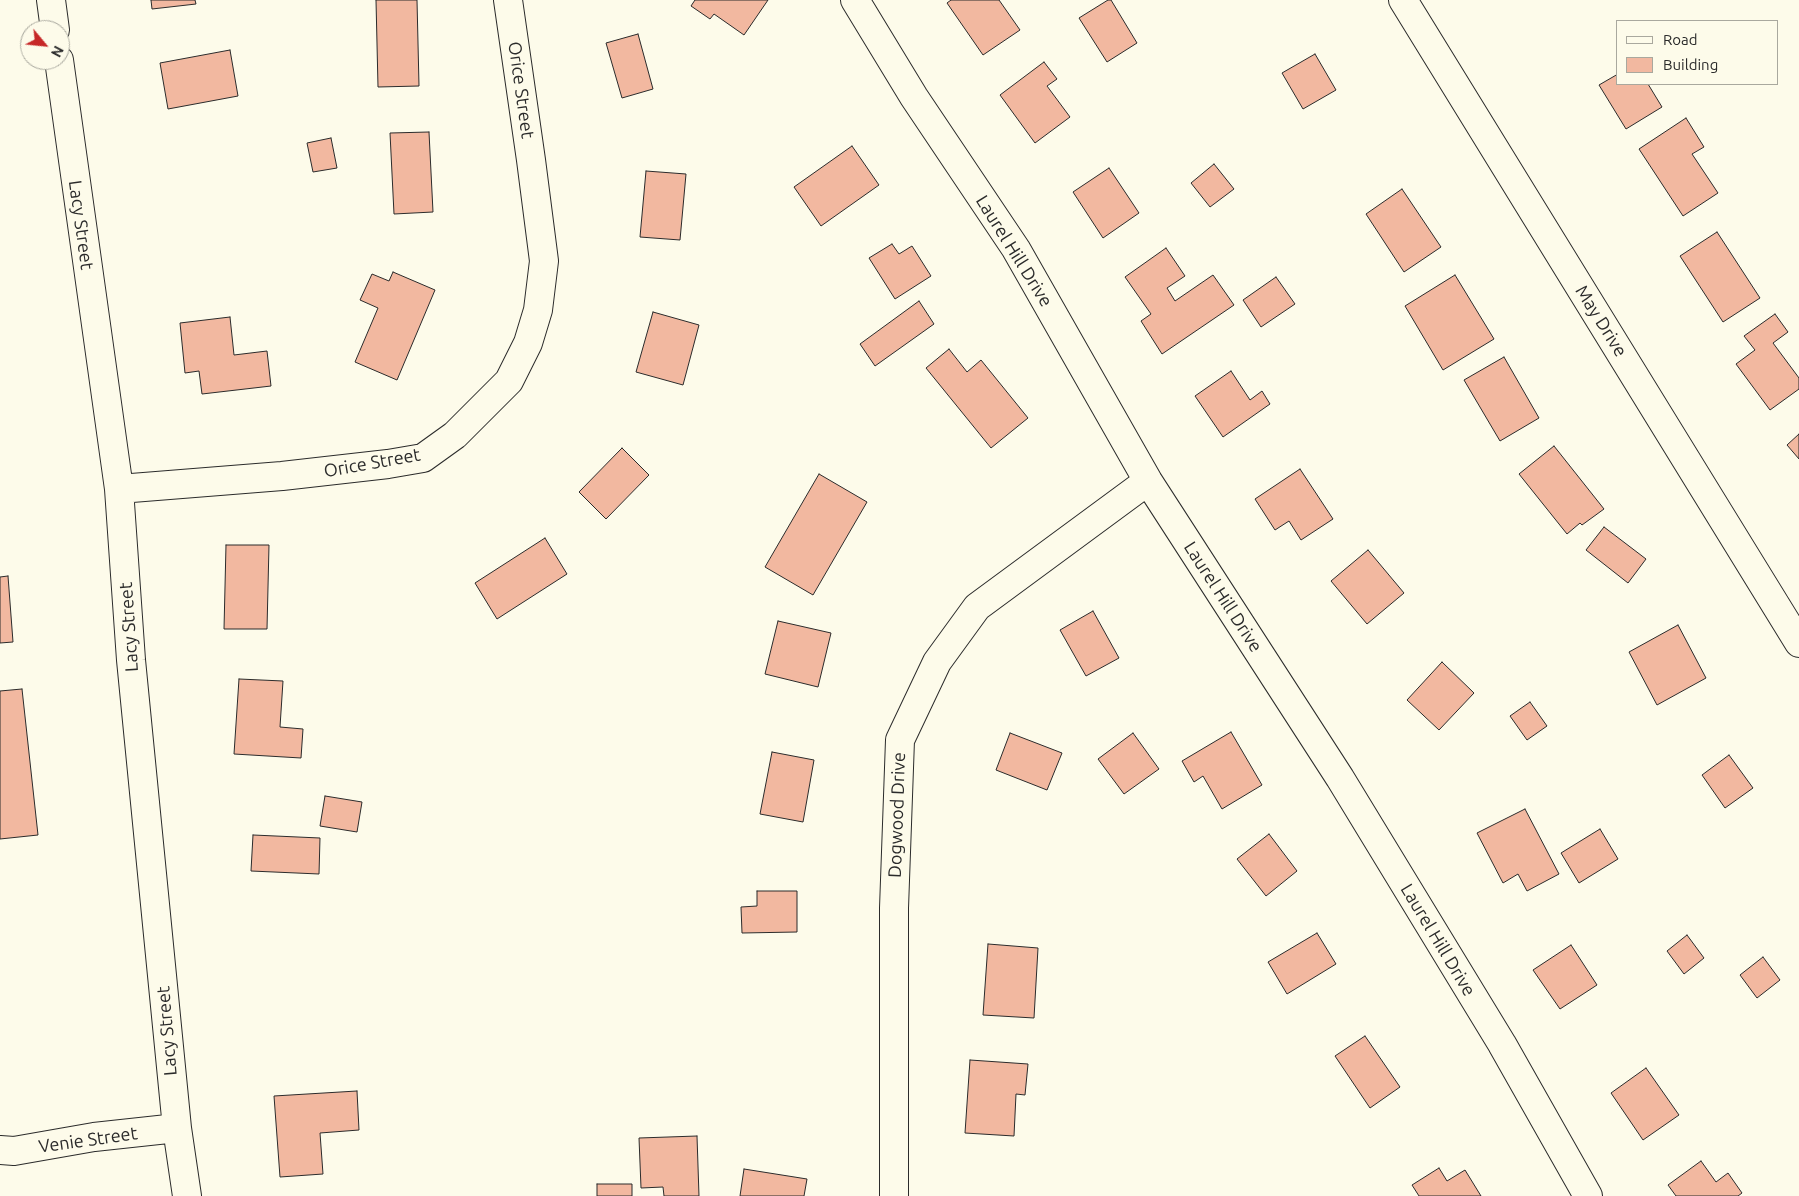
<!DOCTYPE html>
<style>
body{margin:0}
#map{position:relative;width:1799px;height:1196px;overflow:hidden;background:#fdfbea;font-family:Ubuntu,sans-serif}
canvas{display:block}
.legend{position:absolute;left:1616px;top:20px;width:162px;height:65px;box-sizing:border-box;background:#fdfbea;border:1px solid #a9a89e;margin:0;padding:6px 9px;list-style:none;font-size:15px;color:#2b2b2b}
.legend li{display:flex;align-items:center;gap:10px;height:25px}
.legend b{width:25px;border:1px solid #a9a89e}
.north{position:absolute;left:20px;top:20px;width:50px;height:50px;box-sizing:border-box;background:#fdfbea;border:1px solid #a9a89e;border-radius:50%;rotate:118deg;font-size:14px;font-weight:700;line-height:20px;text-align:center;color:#2b2b2b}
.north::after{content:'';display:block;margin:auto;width:18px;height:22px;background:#c62828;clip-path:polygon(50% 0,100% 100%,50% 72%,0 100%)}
</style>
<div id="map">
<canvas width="1799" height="1196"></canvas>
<ul class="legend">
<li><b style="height:6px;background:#fdfbea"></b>Road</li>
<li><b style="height:14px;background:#f2b8a0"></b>Building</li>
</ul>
<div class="north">N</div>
</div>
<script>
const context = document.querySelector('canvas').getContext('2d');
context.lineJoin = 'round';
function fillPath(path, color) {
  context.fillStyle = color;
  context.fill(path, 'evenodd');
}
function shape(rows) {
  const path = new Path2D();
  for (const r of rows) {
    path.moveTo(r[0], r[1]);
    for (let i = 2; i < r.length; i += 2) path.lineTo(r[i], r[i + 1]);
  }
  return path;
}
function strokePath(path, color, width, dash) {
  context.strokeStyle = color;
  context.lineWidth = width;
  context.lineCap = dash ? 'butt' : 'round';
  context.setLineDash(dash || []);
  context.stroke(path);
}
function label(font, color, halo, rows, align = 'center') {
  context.font = font + ' Ubuntu,sans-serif';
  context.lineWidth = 4;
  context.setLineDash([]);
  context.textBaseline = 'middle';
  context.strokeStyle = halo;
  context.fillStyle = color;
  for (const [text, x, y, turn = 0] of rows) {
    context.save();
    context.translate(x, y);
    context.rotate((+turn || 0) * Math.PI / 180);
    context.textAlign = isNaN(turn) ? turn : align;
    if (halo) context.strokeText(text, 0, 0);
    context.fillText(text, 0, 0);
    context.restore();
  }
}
const building = shape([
 [151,0,195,0,196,4,152,9,151,0],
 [376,0,417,0,419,86,378,87,376,0],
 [695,0,768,0,744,35,714,14,710,19,691,6,695,0],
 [951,0,999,0,1020,30,983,55,947,3,951,0],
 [1108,0,1111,0,1137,43,1107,62,1079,18,1108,0],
 [638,34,653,89,622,98,606,43,638,34],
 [230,50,238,96,168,109,160,63,230,50],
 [1315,54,1336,90,1303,109,1282,73,1315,54],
 [1044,62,1057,79,1047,86,1070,117,1035,143,1000,95,1044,62],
 [1618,74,1618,84,1648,84,1662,107,1626,129,1599,85,1618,74],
 [1686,118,1704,147,1692,154,1718,193,1683,216,1639,149,1686,118],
 [429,132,433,212,394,214,390,133,429,132],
 [331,138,337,168,313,172,307,143,331,138],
 [852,146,879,185,821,226,794,187,852,146],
 [1214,164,1234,189,1210,207,1191,183,1214,164],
 [1109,168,1139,213,1103,238,1073,192,1109,168],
 [646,171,686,174,680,240,640,237,646,171],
 [1402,189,1441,247,1404,272,1366,214,1402,189],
 [1717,232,1760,298,1723,322,1680,256,1717,232],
 [892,244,899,254,912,246,931,276,895,299,869,258,892,244],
 [1166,248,1185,276,1167,288,1175,301,1213,275,1234,305,1162,354,1141,321,1151,314,1125,277,1166,248],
 [393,272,435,290,397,380,355,362,378,308,360,300,372,274,389,281,393,272],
 [1455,275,1494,339,1443,370,1405,306,1455,275],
 [1276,277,1295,304,1261,327,1243,300,1276,277],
 [919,301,934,324,875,366,860,344,919,301],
 [653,312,699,325,683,385,636,372,653,312],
 [1775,314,1788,332,1773,343,1799,378,1799,389,1770,410,1736,364,1755,350,1744,336,1775,314],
 [230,317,234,355,267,351,271,386,202,394,199,371,185,373,180,323,230,317],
 [949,349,967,372,981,360,1028,418,991,448,926,368,949,349],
 [1504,357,1539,418,1500,441,1464,380,1504,357],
 [1231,371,1250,400,1262,391,1270,404,1223,437,1195,396,1231,371],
 [1799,434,1799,459,1787,445,1799,434],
 [1554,446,1604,509,1582,525,1580,523,1567,534,1519,474,1554,446],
 [622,448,649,475,606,519,579,492,622,448],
 [1300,469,1333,519,1301,540,1289,521,1275,530,1255,499,1300,469],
 [819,474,867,502,813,595,765,567,819,474],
 [1604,527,1646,559,1628,583,1586,550,1604,527],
 [545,538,567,574,497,619,475,583,545,538],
 [226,545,269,545,267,629,224,629,226,545],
 [1368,550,1404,593,1367,624,1331,581,1368,550],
 [8,576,13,642,0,643,0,577,8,576],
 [1093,611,1119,658,1086,676,1060,630,1093,611],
 [778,621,831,633,818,687,765,674,778,621],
 [1678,625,1706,678,1657,705,1629,652,1678,625],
 [1442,662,1474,693,1439,730,1407,700,1442,662],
 [239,679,283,681,280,727,303,729,301,758,234,754,239,679],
 [22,689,38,835,0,839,0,691,22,689],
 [1530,702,1547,726,1527,740,1510,716,1530,702],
 [1231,732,1262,785,1222,809,1203,776,1194,782,1182,761,1231,732],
 [1010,733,1062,753,1047,790,996,770,1010,733],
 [1133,733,1159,769,1124,794,1098,759,1133,733],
 [772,752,814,760,803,822,760,814,772,752],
 [1729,755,1753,788,1725,808,1702,775,1729,755],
 [325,796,362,802,357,832,320,826,325,796],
 [1525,809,1559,874,1527,891,1518,874,1503,883,1477,833,1525,809],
 [1600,829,1618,859,1579,883,1561,853,1600,829],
 [1269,834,1297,871,1266,896,1237,859,1269,834],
 [253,835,320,838,319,874,251,871,253,835],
 [757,891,797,891,797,932,742,933,741,907,757,906,757,891],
 [1317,933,1336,964,1287,994,1268,962,1317,933],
 [1687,935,1704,958,1684,974,1667,951,1687,935],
 [988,944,1038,948,1034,1018,983,1015,988,944],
 [1571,945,1597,985,1560,1009,1533,970,1571,945],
 [1763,957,1780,980,1757,998,1740,975,1763,957],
 [1365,1036,1400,1087,1370,1108,1335,1056,1365,1036],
 [970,1060,1028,1064,1025,1095,1016,1094,1014,1136,965,1133,970,1060],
 [1646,1068,1679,1115,1643,1140,1611,1093,1646,1068],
 [357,1091,359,1130,320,1133,323,1174,280,1177,274,1096,357,1091],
 [697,1136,699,1196,664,1196,663,1187,641,1188,639,1138,697,1136],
 [1701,1161,1716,1182,1728,1173,1742,1193,1738,1196,1676,1196,1668,1185,1701,1161],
 [1439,1168,1447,1181,1465,1170,1481,1196,1419,1196,1412,1185,1439,1168],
 [744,1169,807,1179,804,1196,740,1196,744,1169],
 [597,1184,632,1184,632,1196,597,1196,597,1184]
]);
const minor = shape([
 [51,0,55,30],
 [855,0,914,97,1016,249,1148,481,1340,778,1502,1044,1588,1196],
 [1403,0,1799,643],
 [59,60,119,489,131,660,177,1128,187,1196],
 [119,489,282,476,388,464,423,458,455,435,509,381,528,343,538,310,544,261,531,160,508,0],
 [0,1150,14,1151,94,1137,177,1128],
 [894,1196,894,908,900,740,937,662,977,607,1148,481]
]);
const streetNames = [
 ["Orice Street",521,90,82],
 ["Lacy Street",81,225,82],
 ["Laurel Hill Drive",1014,251,58],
 ["May Drive",1601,321,58],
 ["Orice Street",372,463,-10],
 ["Laurel Hill Drive",1223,597,57],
 ["Lacy Street",129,627,-94],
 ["Dogwood Drive",897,815,-88],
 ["Laurel Hill Drive",1438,940,59],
 ["Lacy Street",167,1031,-95],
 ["Venie Street",88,1140,-8]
];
fillPath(building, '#f2b8a0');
strokePath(building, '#2b2b2b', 1);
strokePath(minor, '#2b2b2b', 30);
strokePath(minor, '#fdfbea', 28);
label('18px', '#2b2b2b', '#fdfbea', streetNames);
</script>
